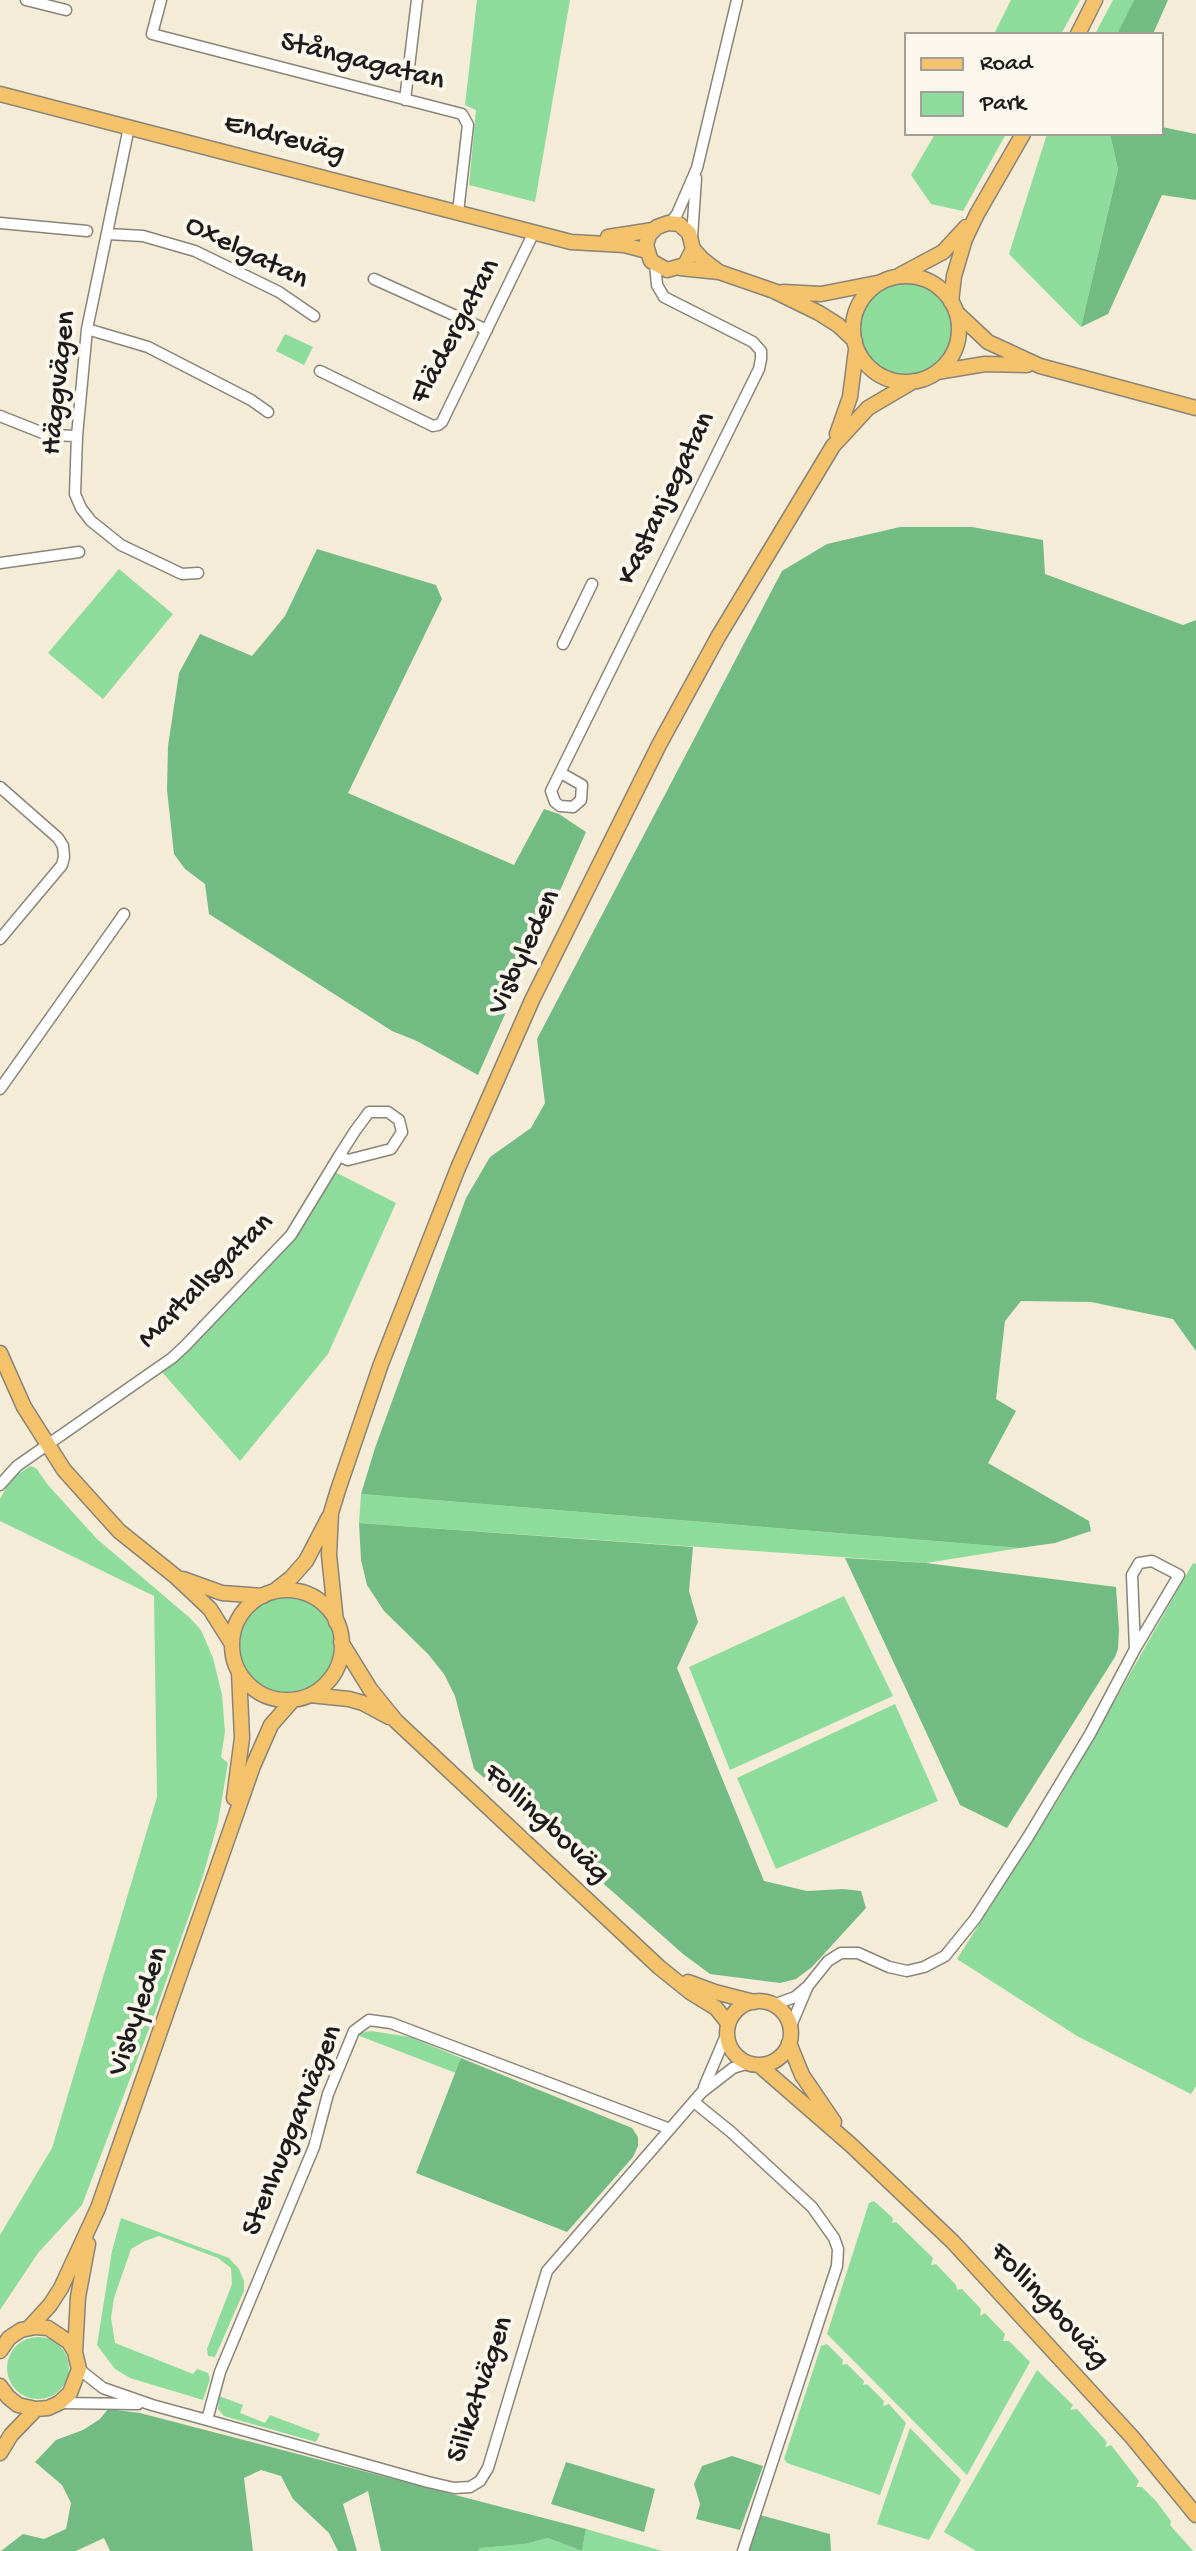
<!DOCTYPE html>
<meta charset="utf-8">
<style>
body{margin:0}
#map{position:relative;width:1196px;height:2551px;overflow:hidden;background:#f4ecd6;font-family:"Gochi Hand",sans-serif}
canvas{display:block}
.legend{position:absolute;left:904px;top:32px;width:260px;height:104px;box-sizing:border-box;background:#fbf7ec;border:2px solid #a29f99;margin:0;padding:10px 14px;list-style:none;font-size:24px;color:#1c1c1c}
.legend li{display:flex;align-items:center;gap:16px;height:40px}
.legend b{width:40px;border:2px solid #a29f99}
</style>
<div id="map">
<canvas width="1196" height="2551"></canvas>
<ul class="legend">
<li><b style="height:10px;background:#f4c26a"></b>Road</li>
<li><b style="height:22px;background:#8ddc9b"></b>Park</li>
</ul>
</div>
<script>
const context = document.querySelector('canvas').getContext('2d');
context.lineJoin = 'round';
function fillPath(path, color) {
  context.fillStyle = color;
  context.fill(path, 'evenodd');
}
function shape(rows) {
  const path = new Path2D();
  for (const r of rows) {
    if (r.length === 3) {
      path.moveTo(r[0] + r[2], r[1]);
      path.arc(r[0], r[1], r[2], 0, 2 * Math.PI);
      continue;
    }
    path.moveTo(r[0], r[1]);
    for (let i = 2; i < r.length; i += 2) path.lineTo(r[i], r[i + 1]);
  }
  return path;
}
function strokePath(path, color, width, dash) {
  context.strokeStyle = color;
  context.lineWidth = width;
  context.lineCap = dash ? 'butt' : 'round';
  context.setLineDash(dash || []);
  context.stroke(path);
}
function label(font, color, halo, rows, align = 'center') {
  context.font = font + ' "Gochi Hand",sans-serif';
  context.lineWidth = 8;
  context.setLineDash([]);
  context.textBaseline = 'middle';
  context.strokeStyle = halo;
  context.fillStyle = color;
  for (const [text, x, y, turn = 0] of rows) {
    context.save();
    context.translate(x, y);
    context.rotate((+turn || 0) * Math.PI / 180);
    context.textAlign = isNaN(turn) ? turn : align;
    if (halo) context.strokeText(text, 0, 0);
    context.fillText(text, 0, 0);
    context.restore();
  }
}
const green = shape([
 [477,0,570,0,535,202,469,185,476,110,465,105],
 [1011,0,1080,0,1061,34,994,34],
 [1113,0,1134,0,1117,34,1095,34],
 [935,134,1006,134,963,211,931,204,911,175],
 [1047,134,1110,134,1118,169,1081,327,1009,254],
 [906,328,47],
 [285,334,313,347,304,365,276,351],
 [119,569,173,614,103,699,48,653],
 [335,1172,396,1203,328,1354,240,1461,162,1372,178,1361,296,1235],
 [30,1466,36,1468,48,1485,97,1539,190,1618,201,1630,213,1658,222,1695,225,1732,221,1757,228,1763,218,1822,203,1876,152,2021,82,2205,38,2253,0,2310,0,2235,52,2148,157,1797,154,1596,0,1521,0,1499,11,1479],
 [361,1494,1020,1548,926,1563,359,1523],
 [1193,1563,1196,1564,1196,2086,1191,2094,1077,2036,957,1959,1060,1797],
 [844,1596,893,1696,730,1770,689,1667],
 [287,1645,47],
 [895,1704,938,1801,776,1869,737,1778],
 [371,2031,410,2037,461,2058,456,2073,357,2035,359,2033],
 [874,2201,893,2218,892,2223,896,2222,933,2258,931,2265,936,2264,956,2285,957,2290,962,2289,981,2309,980,2316,985,2313,1005,2334,1003,2341,1009,2341,1030,2362,967,2475,827,2334,869,2203],
 [121,2218,229,2258,239,2269,244,2281,244,2291,215,2357,208,2356,207,2349,232,2284,231,2268,218,2258,159,2236,145,2241,131,2249,114,2298,111,2318,115,2343,193,2374,197,2369,208,2373,210,2379,203,2400,130,2378,115,2369,97,2345,112,2251],
 [38,2368,31],
 [827,2344,843,2360,842,2365,847,2364,864,2381,863,2385,867,2384,884,2401,883,2406,889,2404,906,2423,880,2495,787,2463,784,2459,821,2346],
 [1037,2370,1073,2405,1070,2410,1077,2409,1107,2442,1105,2447,1111,2445,1139,2481,1136,2487,1142,2487,1156,2501,1171,2521,1170,2525,1193,2551,976,2551,944,2532],
 [219,2396,243,2405,240,2413,265,2423,270,2415,320,2434,316,2442,224,2416,218,2409],
 [910,2428,961,2480,929,2540,877,2524],
 [586,2529,662,2551,582,2551],
 [548,2538,582,2551,478,2551,480,2548,525,2544]
]);
const forest = shape([
 [1134,0,1168,0,1153,34,1117,34],
 [1162,127,1196,134,1196,200,1162,195,1108,314,1081,327,1118,169,1110,134,1162,134],
 [900,527,972,527,1043,540,1045,574,1183,625,1196,620,1196,1351,1173,1319,1091,1302,1021,1301,1005,1321,996,1399,1016,1411,988,1463,1089,1521,1091,1531,1055,1543,1020,1548,361,1494,375,1448,466,1198,490,1157,531,1128,545,1103,537,1039,782,571,827,544],
 [317,549,436,585,442,599,348,793,514,865,544,809,559,814,586,832,478,1075,417,1041,392,1031,209,914,205,884,185,869,174,854,167,790,168,746,179,673,200,634,252,656,285,616],
 [359,1523,693,1547,689,1591,698,1622,677,1668,764,1881,807,1891,843,1889,861,1891,866,1908,812,1967,796,1979,780,1983,710,1974,683,1954,474,1769,455,1696,444,1674,428,1654,384,1611,367,1585,361,1560],
 [845,1558,926,1563,1116,1587,1119,1630,1118,1649,1115,1657,1007,1828,960,1805],
 [461,2058,632,2128,638,2137,638,2146,633,2157,567,2232,416,2173],
 [108,2409,140,2413,586,2529,582,2551,548,2538,525,2544,480,2548,478,2551,381,2551,368,2491,343,2504,357,2551,338,2551,329,2533,293,2499,281,2476,261,2470,244,2478,253,2551,110,2551,104,2538,76,2551,1,2551,23,2534,44,2539,66,2529,71,2503,62,2485,35,2462,56,2440,83,2430,100,2419],
 [732,2456,763,2466,740,2530,696,2519,700,2504,694,2484,702,2466],
 [566,2462,655,2489,644,2532,551,2504],
 [760,2515,830,2534,831,2551,748,2551]
]);
const minor = shape([
 [26,0,66,10],
 [161,0,152,34,462,114,468,125,458,212],
 [405,100,417,0],
 [129,127,87,329,77,436,75,494,81,508,91,521,121,545,182,574,198,573],
 [0,223,87,231],
 [670,223,677,214,697,168,737,0],
 [108,234,143,236,195,251,279,292,314,316],
 [692,237,696,178],
 [374,279,487,330],
 [87,329,148,347,251,400,268,412],
 [320,371,433,426,438,425,442,422,534,232],
 [0,416,48,435,77,436],
 [0,563,79,552],
 [563,644,592,584],
 [561,773,582,785,581,800,573,807,560,806,555,802,551,791,759,369,761,359,761,351,753,342,664,297,657,285,655,264],
 [0,787,58,838,63,846,64,857,62,865,0,939],
 [0,1089,124,914],
 [0,1485,17,1466,172,1358,185,1346,291,1235,339,1156,355,1131,369,1112,388,1112,399,1120,402,1132,391,1149,348,1160,339,1156],
 [773,2005,795,1997,808,1986,828,1961,841,1953,858,1953,889,1967,907,1971,924,1967,945,1956,975,1919,1028,1837,1090,1734,1135,1649,1179,1575,1152,1561,1139,1563,1132,1575,1135,1649],
 [790,2028,807,1988],
 [704,2087,727,2033],
 [694,2102,731,2132,812,2207,834,2238,838,2249,837,2266,743,2551],
 [79,2369,103,2388,152,2405,207,2420,220,2372,314,2147,328,2094,354,2031,369,2020,391,2023,670,2129],
 [59,2403,138,2404],
 [207,2420,428,2482,454,2488,470,2487,480,2481,488,2468,547,2271,702,2092,733,2068,749,2063]
]);
const major = shape([
 [1078,34,1095,0],
 [0,94,571,242,624,245,647,251],
 [608,237,653,230],
 [693,249,685,265,667,270,651,261,646,245,649,235,657,227,668,223,679,224,689,233,693,249,702,259,719,272],
 [680,268,719,272,774,291,819,313,838,325,855,341],
 [900,275,943,252,966,227],
 [906,329,53],
 [783,292,821,294,877,283],
 [951,302,954,276,965,239,977,214,1023,134],
 [956,312,988,342,1040,366,1196,408],
 [937,372,985,364,1027,365],
 [837,434,850,397,856,350],
 [0,1353,24,1407,64,1470,119,1531,175,1576,210,1609,232,1644],
 [183,1579,222,1593,263,1596],
 [287,1645,55],
 [273,1592,291,1578,306,1561,329,1517],
 [336,1622,329,1555,331,1513,338,1490,381,1364,458,1168,533,998,659,745,718,637,833,446,868,408,914,381],
 [341,1642,370,1689,396,1721,659,1967,690,1992,716,2008,728,2023],
 [310,1695,349,1699,363,1703,389,1717],
 [234,1798,242,1738,239,1672],
 [688,1982,715,1992,754,2002],
 [759,2033,32],
 [789,2043,802,2075,834,2122],
 [759,2065,851,2145,953,2242,1132,2437,1196,2515],
 [29,2328,50,2305,61,2288,98,2208,253,1766,271,1725,293,1700],
 [0,2351,9,2338,21,2330,35,2327,48,2328,69,2342,75,2352,79,2369,70,2393,59,2403,48,2408,36,2409,18,2405,8,2397,0,2386],
 [75,2352,78,2297,88,2244],
 [0,2453,11,2435,36,2409]
]);
const streetNames = [
 ["Stångagatan",362,63,14],
 ["Endreväg",284,140,15],
 ["Oxelgatan",246,254,26],
 ["Flädergatan",457,332,-62],
 ["Häggvägen",61,383,-84],
 ["Kastanjegatan",668,499,-64],
 ["Visbyleden",526,953,-65],
 ["Martallsgatan",207,1282,-45],
 ["Follingboväg",545,1825,43],
 ["Visbyleden",140,2012,-71],
 ["Stenhuggarvägen",294,2131,-68],
 ["Follingboväg",1048,2307,47],
 ["Silikatvägen",482,2390,-71]
];
fillPath(green, '#8ddc9b');
fillPath(forest, '#72bc83');
strokePath(minor, '#888479', 13);
strokePath(major, '#888479', 17);
strokePath(minor, '#fff', 10);
strokePath(major, '#f4c26a', 14);
label('30px', '#1c1c1c', '#fbf7ec', streetNames);
</script>
